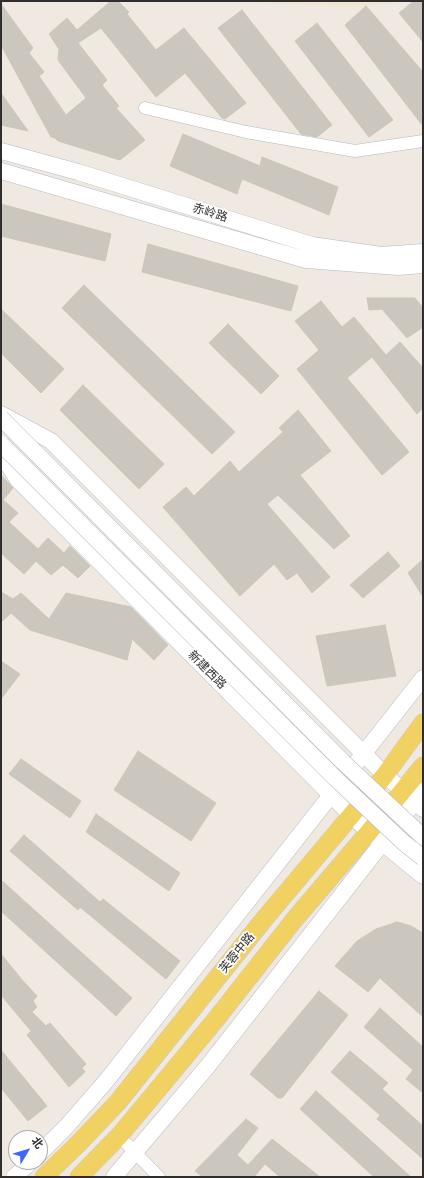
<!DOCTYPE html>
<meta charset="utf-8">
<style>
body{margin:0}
#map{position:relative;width:424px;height:1178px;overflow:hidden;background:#efe9e1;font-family:"Work Sans","Noto Sans SC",sans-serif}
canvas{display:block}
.frame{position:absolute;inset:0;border:2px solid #2e2e2e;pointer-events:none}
.north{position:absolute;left:8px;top:1130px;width:40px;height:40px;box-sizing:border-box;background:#fff;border:1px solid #ababab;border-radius:50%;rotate:52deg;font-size:11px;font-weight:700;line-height:16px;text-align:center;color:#2e2e2e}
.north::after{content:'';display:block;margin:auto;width:14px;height:18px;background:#4264fb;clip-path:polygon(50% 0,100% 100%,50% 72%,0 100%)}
</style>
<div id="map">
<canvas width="424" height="1178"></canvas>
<div class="frame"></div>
<div class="north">北</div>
</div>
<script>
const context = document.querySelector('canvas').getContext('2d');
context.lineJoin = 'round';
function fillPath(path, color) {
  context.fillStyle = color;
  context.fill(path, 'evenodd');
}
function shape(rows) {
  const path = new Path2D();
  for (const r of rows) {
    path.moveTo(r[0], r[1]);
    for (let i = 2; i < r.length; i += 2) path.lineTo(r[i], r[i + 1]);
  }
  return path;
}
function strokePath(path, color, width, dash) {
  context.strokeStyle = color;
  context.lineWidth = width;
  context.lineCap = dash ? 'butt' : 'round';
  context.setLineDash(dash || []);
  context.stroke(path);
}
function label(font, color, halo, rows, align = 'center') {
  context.font = font + ' "Work Sans","Noto Sans SC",sans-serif';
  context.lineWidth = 3.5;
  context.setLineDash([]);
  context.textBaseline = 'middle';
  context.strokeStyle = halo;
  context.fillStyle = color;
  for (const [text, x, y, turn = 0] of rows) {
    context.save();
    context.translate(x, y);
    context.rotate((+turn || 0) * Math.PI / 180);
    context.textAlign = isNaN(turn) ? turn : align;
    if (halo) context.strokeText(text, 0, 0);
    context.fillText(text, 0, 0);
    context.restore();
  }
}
const education = shape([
 [230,1,417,1,351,7]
]);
const building = shape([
 [111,1,118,1,129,12,127,14,156,50,184,28,246,103,225,119,222,118,185,73,156,97,101,28,78,43,107,80,102,85,119,106,116,108,145,140,120,160,58,141,55,138,51,137,1,45,1,4,33,48,29,53,44,72,39,76,66,115,86,98,58,60,59,49,49,34,67,18,77,30,111,1],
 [414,1,423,1,423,42,399,13,414,1],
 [366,6,423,72,423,126,345,25,366,6],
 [242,10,332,125,317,137,301,134,218,28,242,10],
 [317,23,393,120,369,137,295,41,317,23],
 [1,93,28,131,1,125,1,93],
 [183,134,260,166,262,157,338,187,329,215,242,179,237,194,170,166,183,134],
 [1,204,111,234,105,261,1,236,1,204],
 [148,244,298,286,291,311,142,272,148,244],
 [84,285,235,432,212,454,62,308,84,285],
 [367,298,415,298,423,308,423,327,407,338,382,309,369,310,367,298],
 [321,301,342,327,354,317,386,355,400,342,423,368,423,408,417,414,372,357,347,378,409,452,382,475,297,369,319,350,295,321,321,301],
 [1,309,64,369,41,393,1,353,1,309],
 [228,324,279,376,261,394,209,343,228,324],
 [83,385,164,464,139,489,60,410,83,385],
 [298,410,331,451,300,475,350,536,334,549,278,495,267,504,330,577,312,593,297,573,287,580,274,564,240,596,163,507,186,487,194,496,230,461,239,472,283,432,279,428,298,410],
 [1,475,13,488,3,500,18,513,9,522,38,549,48,538,64,553,70,546,90,566,78,578,63,565,51,575,36,561,24,574,1,553,1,475],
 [388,552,400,566,363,598,350,585,388,552],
 [423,559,423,597,408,573,423,559],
 [1,592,13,599,21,593,49,619,66,593,131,607,168,645,154,660,132,639,127,660,30,630,11,613,1,622,1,592],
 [385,625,396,676,327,686,316,636,385,625],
 [1,661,20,674,1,699,1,661],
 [138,751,216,803,191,841,114,790,138,751],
 [21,759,81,801,70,818,9,774,21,759],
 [96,814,180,873,169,891,86,832,96,814],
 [24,835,100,902,103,899,180,961,166,979,80,907,78,910,10,851,24,835],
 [1,880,132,998,116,1016,1,911,1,880],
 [397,922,411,926,423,933,423,1017,380,978,368,992,335,966,357,941,376,929,397,922],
 [1,954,23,981,37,996,33,1001,37,1007,32,1012,46,1026,50,1023,86,1064,82,1068,85,1072,69,1087,27,1035,31,1031,1,995,1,954],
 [319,991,348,1015,282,1098,278,1098,250,1074,319,991],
 [380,1008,423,1047,423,1093,406,1079,413,1070,364,1027,380,1008],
 [1,1050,47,1106,28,1121,1,1088,1,1050],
 [350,1051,388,1083,382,1089,423,1126,423,1159,377,1119,380,1115,331,1072,350,1051],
 [316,1091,411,1177,374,1177,300,1109,316,1091],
 [246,1119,258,1128,237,1155,248,1165,272,1139,320,1177,280,1177,265,1164,254,1177,203,1177,195,1171,246,1119]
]);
const street = shape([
 [145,108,246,132,355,151,423,141],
 [119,1136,159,1177]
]);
const secondary = shape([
 [1,151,78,172,312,245,381,255,423,252],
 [1,171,306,260,398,267,423,265],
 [1,414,51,441,385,775,423,809],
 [1,454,18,480,352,816,369,832,423,876],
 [40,1153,66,1127,107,1080,423,678],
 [14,1177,31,1162],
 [114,1177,207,1067,423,791]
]);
const primary = shape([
 [44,1177,80,1142,118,1102,261,923,385,775,423,723],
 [79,1177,119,1136,164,1082,217,1018,294,920,369,832,423,766]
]);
const secondaryBridge = shape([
 [1,418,343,762,423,837],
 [1,444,336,779,403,842,423,858]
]);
const streetNames = [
 ["赤岭路",210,213,17],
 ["新建西路",207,670,45],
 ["芙蓉中路",237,953,-51]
];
fillPath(education, '#f0e6d1');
fillPath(building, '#cbc7bf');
strokePath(building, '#cbc5ba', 1);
strokePath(street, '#b4b7c1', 13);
strokePath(secondary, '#b4b7c1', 17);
strokePath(primary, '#c9c9c9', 19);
strokePath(street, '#fff', 12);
strokePath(secondary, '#fff', 16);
strokePath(primary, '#f2d163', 18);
strokePath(secondaryBridge, '#b4b7c1', 17, []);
strokePath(secondaryBridge, '#fff', 16);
label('12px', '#2e2e2e', '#fff', streetNames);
</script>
